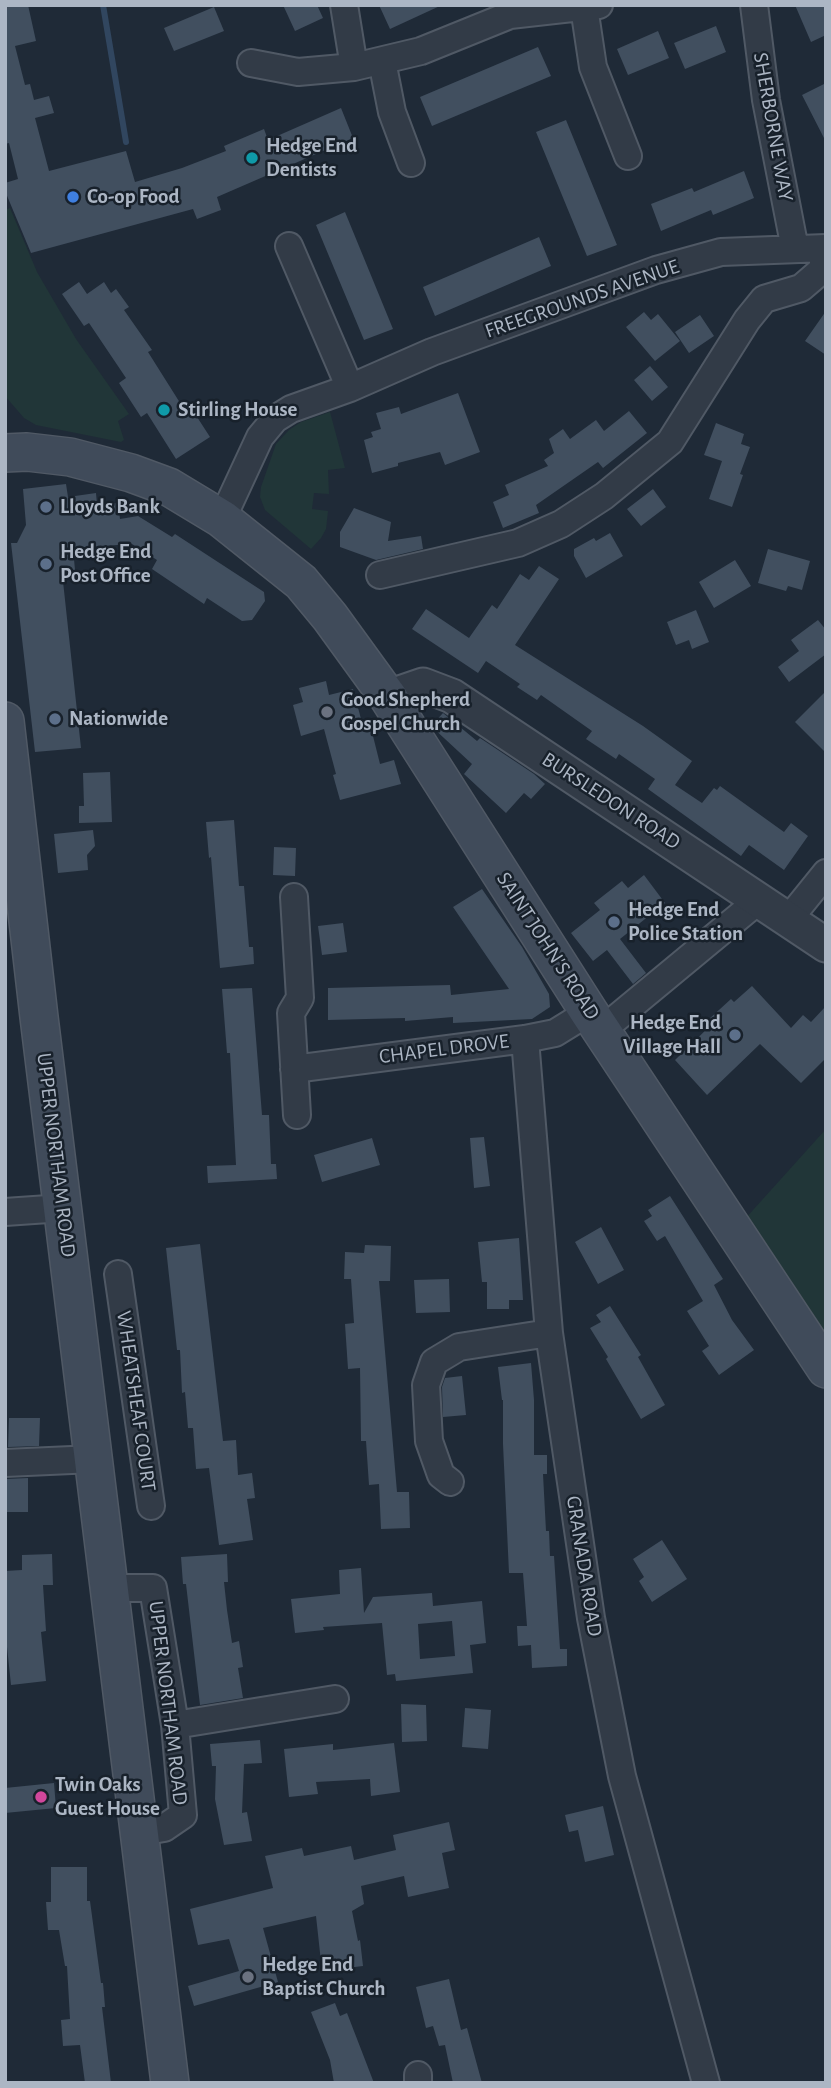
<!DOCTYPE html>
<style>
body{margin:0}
#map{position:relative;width:831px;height:2088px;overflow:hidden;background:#1f2a37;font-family:"Alegreya Sans",sans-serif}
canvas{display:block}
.frame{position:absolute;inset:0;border:7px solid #acb6c4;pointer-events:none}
</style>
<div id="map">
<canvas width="831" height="2088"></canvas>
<div class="frame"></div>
</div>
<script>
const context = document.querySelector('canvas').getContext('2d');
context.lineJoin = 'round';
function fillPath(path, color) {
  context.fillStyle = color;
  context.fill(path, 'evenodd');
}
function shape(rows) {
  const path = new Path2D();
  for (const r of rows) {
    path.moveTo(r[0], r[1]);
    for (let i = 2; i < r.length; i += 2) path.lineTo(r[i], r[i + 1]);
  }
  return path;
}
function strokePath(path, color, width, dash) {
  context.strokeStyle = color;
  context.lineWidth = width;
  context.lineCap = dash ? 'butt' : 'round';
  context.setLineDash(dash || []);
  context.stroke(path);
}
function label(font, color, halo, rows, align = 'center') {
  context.font = font + ' "Alegreya Sans",sans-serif';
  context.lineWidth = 5;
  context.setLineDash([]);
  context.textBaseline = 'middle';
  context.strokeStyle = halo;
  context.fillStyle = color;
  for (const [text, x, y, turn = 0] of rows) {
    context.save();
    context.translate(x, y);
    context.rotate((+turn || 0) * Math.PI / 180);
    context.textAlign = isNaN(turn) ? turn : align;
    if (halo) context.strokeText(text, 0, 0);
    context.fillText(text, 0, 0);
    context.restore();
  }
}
const green = shape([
 [10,208,37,272,76,339,129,414,118,421,124,440,121,442,36,425,24,418,5,396,5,210],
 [330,412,345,468,328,470,329,494,314,493,312,509,328,511,326,529,321,538,311,549,265,510,260,497,261,487,276,444,289,430,301,422],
 [826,1129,826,1347,744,1220]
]);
const stream = shape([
 [103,5,126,142]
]);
const building = shape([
 [5,5,28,5,36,41,15,46,25,85,30,84,34,100,49,96,54,113,35,118,49,171,126,151,135,182,182,168,226,151,224,146,264,129,268,140,341,108,353,138,217,197,221,210,197,219,193,209,31,253,5,191,5,183,18,179,9,143,5,144],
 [283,5,317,5,323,18,295,31],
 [379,5,442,5,390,29],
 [795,5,826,5,826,35,811,42],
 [214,7,224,31,174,51,164,28],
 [716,26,726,52,685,69,674,43],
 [658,31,669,58,628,75,617,49],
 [538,47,551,76,432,126,420,97],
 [826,83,826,142,802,95],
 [566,120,617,245,587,256,536,132],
 [744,171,754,198,713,215,711,210,661,231,651,204,692,188,694,192],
 [345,212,393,329,364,340,316,225],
 [539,237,551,266,435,316,423,287],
 [79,282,87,294,104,282,111,293,116,289,129,307,124,310,152,350,148,352,182,406,188,403,210,437,176,459,147,413,141,417,119,383,126,378,89,323,84,326,62,294],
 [826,311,826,355,805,341],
 [644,312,651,320,658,314,680,341,655,361,626,327],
 [700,315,714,336,689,353,675,332],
 [650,366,668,387,652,401,634,380],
 [458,393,480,452,445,465,440,452,398,463,398,466,372,473,364,440,373,437,371,432,381,429,376,413,399,407,401,414],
 [629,411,647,433,603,468,598,462,536,505,539,513,503,528,493,502,509,495,505,485,548,466,544,460,554,453,549,439,563,429,570,439,596,420,604,431],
 [716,423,744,434,741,444,750,447,740,474,743,475,732,507,709,499,722,461,704,455],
 [66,484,68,497,96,493,97,504,118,503,120,519,138,516,172,537,175,534,264,592,265,601,252,620,242,621,207,598,204,604,152,569,157,560,132,544,73,548,75,570,62,572,81,748,35,752,11,543,17,543,26,525,23,489],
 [653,489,666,507,641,526,627,509],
 [354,508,391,522,388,541,421,536,423,549,376,560,340,547,340,532],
 [610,533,623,556,586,578,574,556,574,549,594,538,596,541],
 [768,549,810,561,802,590,788,586,786,591,758,583],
 [735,560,751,586,714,608,699,582],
 [539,566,559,579,515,645,643,726,692,761,675,785,702,803,714,788,717,790,720,786,784,832,791,823,808,836,784,870,749,845,741,856,648,789,655,779,619,754,616,759,586,739,592,731,541,695,537,700,517,687,520,684,486,661,478,673,412,629,426,609,469,638,492,605,497,609,520,574,529,580],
 [696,610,709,642,692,649,689,640,676,645,667,622],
 [818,620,826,630,826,654,789,682,778,667,799,651,791,640],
 [326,681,329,695,353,689,364,730,371,728,380,764,394,760,401,784,340,800,333,775,336,774,324,729,301,736,293,705,303,702,299,688],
 [826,691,826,753,795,722],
 [443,713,477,741,480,738,534,774,545,784,531,799,524,793,506,813,464,774,472,764,431,726],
 [110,772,112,822,79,823,79,806,84,806,83,773],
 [234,820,239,886,244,886,249,947,253,947,254,964,220,968,211,857,209,858,206,822],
 [93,830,95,846,87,855,88,870,58,873,54,834],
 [274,847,296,848,295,876,273,875],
 [644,875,665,903,620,939,646,973,633,984,607,950,593,961,571,933,600,910,594,903,622,881,628,888],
 [482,889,522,947,549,994,550,1007,532,1019,453,1023,453,1017,405,1021,405,1018,328,1020,328,988,450,985,451,995,509,989,453,907],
 [343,923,347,952,322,955,318,926],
 [752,986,791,1028,803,1015,811,1022,826,1006,826,1058,801,1083,760,1044,707,1095,675,1060,712,1024,708,1020,731,999,734,1002],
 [252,988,262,1115,269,1115,271,1164,276,1164,277,1179,208,1183,207,1166,236,1165,230,1053,227,1053,222,989],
 [484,1137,490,1186,474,1188,470,1138],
 [372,1138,380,1165,322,1182,314,1155],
 [670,1196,723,1279,714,1285,732,1320,754,1350,719,1375,702,1351,709,1346,687,1311,703,1301,665,1236,657,1241,644,1221,652,1216,648,1210],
 [601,1227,624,1270,598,1284,575,1242],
 [519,1238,523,1300,509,1300,509,1309,487,1309,487,1282,482,1282,478,1242],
 [200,1244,223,1441,236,1440,238,1475,252,1473,255,1498,247,1499,253,1540,219,1545,209,1468,196,1469,193,1428,188,1428,185,1392,182,1393,180,1350,177,1350,166,1248],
 [365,1245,391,1246,390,1281,379,1281,397,1492,409,1492,410,1528,381,1529,379,1484,369,1485,366,1441,361,1441,360,1368,348,1369,345,1324,354,1323,351,1279,344,1279,345,1252,364,1253],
 [449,1279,450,1312,416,1313,414,1280],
 [610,1306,641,1355,638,1357,665,1405,641,1419,606,1359,608,1357,590,1328,601,1322,596,1315],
 [531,1363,534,1400,534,1455,547,1455,547,1474,543,1474,546,1531,549,1531,550,1556,554,1556,560,1649,567,1649,567,1666,532,1668,531,1645,518,1646,517,1626,527,1626,523,1573,509,1573,503,1444,503,1400,502,1400,498,1367],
 [462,1376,466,1415,443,1417,442,1387,445,1378],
 [9,1418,40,1418,39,1446,8,1447],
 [28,1478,28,1512,5,1512,5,1479],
 [662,1540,687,1579,652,1602,639,1581,644,1577,633,1559],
 [52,1554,53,1585,43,1585,46,1631,41,1632,46,1681,11,1685,5,1628,5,1571,22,1570,22,1555],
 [227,1554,228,1582,224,1582,227,1610,232,1643,239,1641,243,1667,238,1668,243,1698,200,1705,186,1584,183,1584,181,1557],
 [361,1568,364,1613,373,1597,432,1593,433,1606,482,1601,486,1643,470,1645,473,1673,396,1681,395,1674,387,1675,382,1623,323,1627,324,1630,295,1633,291,1599,340,1594,339,1570],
 [452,1621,455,1656,420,1659,418,1624],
 [401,1704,426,1705,427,1741,402,1742],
 [465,1708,491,1710,488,1749,462,1747],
 [260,1740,262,1763,244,1764,242,1813,247,1812,252,1841,224,1845,215,1799,216,1766,212,1766,210,1744],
 [394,1743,400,1792,371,1796,370,1779,316,1782,318,1794,289,1797,284,1749,333,1744,333,1750],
 [54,1783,56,1808,5,1813,5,1788],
 [603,1806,614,1855,585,1862,578,1830,569,1832,565,1815],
 [449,1822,455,1850,442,1853,449,1888,408,1897,404,1876,361,1886,364,1904,352,1911,358,1941,360,1940,363,1966,322,1971,316,1916,263,1928,278,1982,194,2006,188,1986,239,1971,229,1939,198,1945,190,1909,273,1888,265,1856,302,1848,304,1856,351,1846,354,1860,396,1850,393,1835],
 [51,1867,87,1867,87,1901,90,1901,101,1983,103,1983,105,2007,102,2007,111,2083,85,2083,80,2045,63,2046,61,2020,70,2019,67,1966,65,1966,59,1930,48,1930,46,1902,51,1902],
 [449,1979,461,2030,467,2028,482,2083,453,2083,445,2045,439,2046,433,2026,426,2028,416,1987],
 [335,2003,340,2016,347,2013,374,2083,334,2083,330,2060,311,2012]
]);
const minor = shape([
 [344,5,354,67],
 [754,5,766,100,795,249],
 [584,7,593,67,628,156],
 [382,61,392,112,411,163],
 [251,63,298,72,354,67,421,51,510,15,599,5],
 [289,246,350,388],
 [222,519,260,437,275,419,291,409,350,388,432,352,656,270,721,252,826,248],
 [380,575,518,543,561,524,604,496,670,442,747,320,764,299,801,288,823,269,823,249],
 [294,897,300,998,291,1013,297,1115],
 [788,920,826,873],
 [602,1030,759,900],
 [525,1039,549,1333,591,1618,622,1776,706,2083],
 [294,1069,525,1039,555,1033,589,1012],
 [5,1212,63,1208],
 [118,1274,151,1506],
 [5,1463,94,1459],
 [450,1482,441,1475,429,1441,426,1385,434,1362,459,1347,549,1333],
 [110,1588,153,1588,175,1725,183,1815,164,1828,140,1832],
 [175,1725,335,1699],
 [418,2075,418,2083]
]);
const tertiary = shape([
 [388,697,423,685,452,696,826,945]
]);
const secondary = shape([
 [5,453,27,452,70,457,131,473,169,487,222,519,301,582,330,617,388,697,589,1012,826,1369],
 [5,721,39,1017,170,2083]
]);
const markers = [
 [252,158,7,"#0f9aa8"],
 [73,197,7,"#3f7fe0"],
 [164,410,7,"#0f9aa8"],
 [46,507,7,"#5c6f8a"],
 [46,564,7,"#5c6f8a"],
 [327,712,7,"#6b7280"],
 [55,719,7,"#5c6f8a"],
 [614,922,7,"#5c6f8a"],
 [735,1035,7,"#5c6f8a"],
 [41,1797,7,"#d1479c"],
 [248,1977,7,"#6b7280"]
];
const streetNames = [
 ["SHERBORNE WAY",773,127,80],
 ["FREEGROUNDS AVENUE",582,299,-19],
 ["BURSLEDON ROAD",611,801,33],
 ["SAINT JOHN'S ROAD",548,946,57],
 ["CHAPEL DROVE",444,1049,-7],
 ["UPPER NORTHAM ROAD",56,1155,83],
 ["WHEATSHEAF COURT",136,1401,82],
 ["GRANADA ROAD",584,1566,81],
 ["UPPER NORTHAM ROAD",168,1703,83]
];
const poiNames = [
 ["Hedge End",266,146],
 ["Dentists",266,170],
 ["Co-op Food",87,197],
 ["Stirling House",178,410],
 ["Lloyds Bank",60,507],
 ["Hedge End",60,552],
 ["Post Office",60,576],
 ["Good Shepherd",341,700],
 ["Gospel Church",341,724],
 ["Nationwide",69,719],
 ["Hedge End",628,910],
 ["Police Station",628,934],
 ["Hedge End",721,1023,"right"],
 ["Village Hall",721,1047,"right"],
 ["Twin Oaks",55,1785],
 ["Guest House",55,1809],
 ["Hedge End",262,1965],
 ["Baptist Church",262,1989]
];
fillPath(green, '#213638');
strokePath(stream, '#31465f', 6);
fillPath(building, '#414f5f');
strokePath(minor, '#505965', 30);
strokePath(tertiary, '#505965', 37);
strokePath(secondary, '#505965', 40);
strokePath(minor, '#323b47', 26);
strokePath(tertiary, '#323b47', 33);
strokePath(secondary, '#404b5a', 37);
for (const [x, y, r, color] of markers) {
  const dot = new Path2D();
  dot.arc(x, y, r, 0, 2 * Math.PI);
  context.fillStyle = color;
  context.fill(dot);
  strokePath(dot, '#18212b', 2.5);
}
label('21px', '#acb6c4', '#18212b', streetNames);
label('bold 21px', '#acb6c4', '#18212b', poiNames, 'left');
</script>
